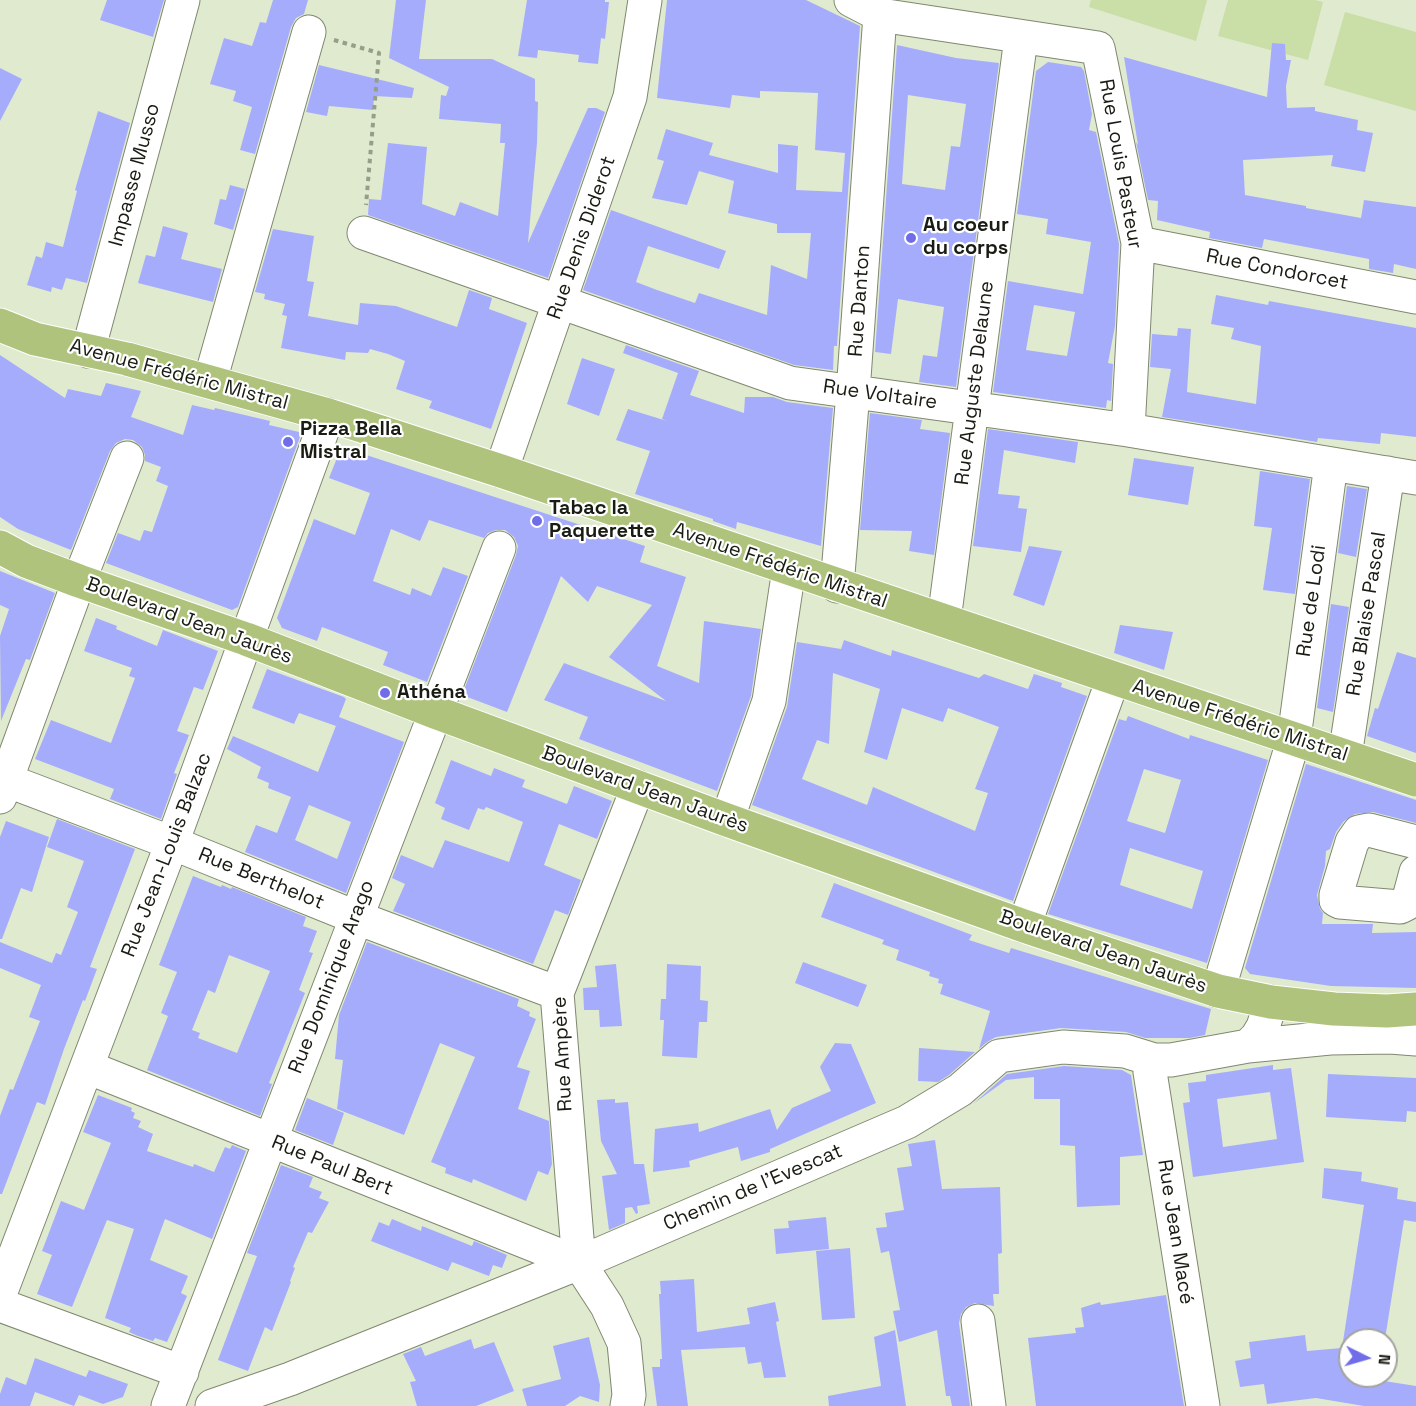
<!DOCTYPE html>
<meta charset="utf-8">
<style>
body{margin:0}
#map{position:relative;width:1416px;height:1406px;overflow:hidden;background:#e0eacf;font-family:"Space Grotesk",sans-serif}
canvas{display:block}
.north{position:absolute;left:1338px;top:1328px;width:60px;height:60px;box-sizing:border-box;background:#fff;border:2px solid #a3a4a0;border-radius:50%;rotate:95deg;font-size:16px;font-weight:700;line-height:24px;text-align:center;color:#181c12}
.north::after{content:'';display:block;margin:auto;width:21px;height:27px;background:#6f6de8;clip-path:polygon(50% 0,100% 100%,50% 72%,0 100%)}
</style>
<div id="map">
<canvas width="1416" height="1406"></canvas>
<div class="north">N</div>
</div>
<script>
const context = document.querySelector('canvas').getContext('2d');
context.lineJoin = 'round';
function fillPath(path, color) {
  context.fillStyle = color;
  context.fill(path, 'evenodd');
}
function shape(rows) {
  const path = new Path2D();
  for (const r of rows) {
    path.moveTo(r[0], r[1]);
    for (let i = 2; i < r.length; i += 2) path.lineTo(r[i], r[i + 1]);
  }
  return path;
}
function strokePath(path, color, width, dash) {
  context.strokeStyle = color;
  context.lineWidth = width;
  context.lineCap = dash ? 'butt' : 'round';
  context.setLineDash(dash || []);
  context.stroke(path);
}
function label(font, color, halo, rows, align = 'center') {
  context.font = font + ' "Space Grotesk",sans-serif';
  context.lineWidth = 4.5;
  context.setLineDash([]);
  context.textBaseline = 'middle';
  context.strokeStyle = halo;
  context.fillStyle = color;
  for (const [text, x, y, turn = 0] of rows) {
    context.save();
    context.translate(x, y);
    context.rotate((+turn || 0) * Math.PI / 180);
    context.textAlign = isNaN(turn) ? turn : align;
    if (halo) context.strokeText(text, 0, 0);
    context.fillText(text, 0, 0);
    context.restore();
  }
}
const green = shape([
 [1091,0,1207,0,1196,41,1089,7],
 [1228,0,1315,0,1323,2,1308,60,1218,36],
 [1345,12,1416,32,1416,111,1324,85]
]);
const building = shape([
 [107,0,164,0,153,37,100,20],
 [273,0,308,0,304,14,296,18,291,27,255,154,240,150,252,107,233,101,236,91,210,84,224,38,252,46,260,22,266,23],
 [396,0,426,0,419,59,492,59,535,79,535,101,538,102,537,143,528,243,588,108,596,108,605,112,548,278,368,215,369,199,381,200,388,143,427,147,422,204,455,216,460,202,498,216,505,143,500,143,501,124,439,119,441,95,446,96,449,87,389,58],
 [527,0,605,0,605,2,609,2,605,39,601,38,598,64,578,62,579,55,538,50,537,58,518,56],
 [667,0,806,0,860,26,837,346,834,346,833,370,794,365,583,290,611,210,726,251,719,269,648,246,636,282,657,290,695,303,699,293,767,315,771,265,807,279,811,233,777,233,777,224,728,213,734,181,699,171,687,205,652,198,664,161,657,159,666,129,713,143,709,155,778,173,778,144,798,146,796,190,842,192,845,153,815,150,818,93,760,91,760,98,732,95,730,108,657,98],
 [1272,43,1285,44,1286,60,1291,60,1286,86,1287,108,1315,107,1315,111,1358,120,1357,130,1373,133,1365,172,1331,166,1333,155,1243,160,1245,195,1306,206,1306,208,1361,218,1364,200,1416,207,1416,269,1394,264,1393,273,1369,269,1369,259,1264,239,1262,248,1209,238,1210,232,1157,220,1158,201,1148,200,1136,142,1138,145,1124,57,1267,97],
 [897,45,956,58,999,63,956,387,919,382,923,355,937,357,944,307,898,299,891,354,875,352],
 [908,95,966,104,960,147,951,146,945,190,902,184],
 [1048,62,1081,67,1084,71,1092,114,1089,130,1096,132,1119,244,1115,326,1108,363,1113,364,1111,401,1107,400,1106,408,993,392,1008,281,1083,294,1091,242,1046,234,1048,219,1017,214,1036,71],
 [1034,305,1075,312,1067,356,1026,350],
 [319,65,414,88,412,98,374,96,373,110,329,106,327,116,306,112],
 [0,68,22,79,0,121],
 [98,111,130,123,87,283,66,278,62,290,52,287,51,292,27,285,36,256,42,258,46,242,63,247,77,191,75,190],
 [230,185,245,189,233,230,214,224,220,199,226,200],
 [163,226,188,233,181,259,222,269,213,302,138,283,146,255,155,257],
 [273,229,314,236,307,281,314,282,308,316,358,325,360,303,396,306,457,327,469,290,492,298,489,309,527,323,491,429,429,408,432,401,396,389,405,361,388,354,370,349,368,353,346,352,345,360,281,348,287,316,282,315,285,304,264,299,265,294,255,292],
 [1216,295,1268,305,1269,301,1416,328,1416,437,1381,433,1380,444,1318,438,1317,442,1162,417,1171,369,1150,367,1152,334,1177,336,1178,328,1191,329,1187,392,1256,404,1261,346,1231,339,1234,328,1211,324],
 [626,345,699,371,690,395,744,413,745,397,773,397,787,402,833,408,821,546,737,522,736,529,713,521,713,519,635,494,650,451,616,440,628,409,667,421,662,419,678,373,623,353],
 [0,355,65,398,68,389,101,396,106,383,141,391,131,417,183,435,192,405,214,410,215,408,270,421,269,425,299,432,300,437,238,607,232,610,106,563,118,533,140,541,144,530,152,532,168,486,156,481,161,467,145,461,145,455,142,447,133,440,125,439,116,443,110,451,71,550,18,529,0,517],
 [582,358,615,369,599,416,567,404],
 [870,413,922,420,920,429,950,433,934,555,909,551,912,531,860,530],
 [988,429,1078,442,1075,463,1004,450,998,494,1020,496,1018,508,1027,509,1021,552,973,546],
 [348,449,645,546,640,562,686,577,657,666,699,683,704,621,761,629,751,696,717,791,579,739,588,717,544,700,564,663,666,701,609,657,652,605,597,586,588,602,561,576,507,712,462,695,516,555,518,546,514,537,505,530,496,530,488,533,484,538,429,520,420,541,391,529,373,581,410,595,412,588,431,596,443,567,468,576,427,682,383,665,388,652,322,627,317,641,282,628,277,618,314,519,355,535,370,493,329,478,339,453],
 [1134,458,1194,467,1188,505,1128,495],
 [1260,471,1310,479,1295,594,1263,590,1272,528,1254,526],
 [1347,486,1367,489,1356,557,1338,553],
 [1029,546,1062,551,1044,606,1013,595],
 [0,571,55,593,30,660,26,659,1,721,0,636,9,609,0,605],
 [1331,604,1349,607,1333,712,1317,708],
 [96,618,117,626,116,629,157,646,163,630,218,651,203,690,194,687,177,731,189,735,174,773,177,774,161,819,110,799,114,789,35,759,51,720,111,743,135,678,129,676,132,668,84,651],
 [1120,625,1173,632,1164,670,1114,653],
 [844,640,891,656,892,650,979,678,984,674,1028,689,1034,674,1062,683,1061,687,1087,696,1013,901,752,805,787,707,797,642,841,649],
 [833,673,880,689,864,752,887,760,902,708,943,722,948,708,999,727,975,789,988,793,975,831,873,787,867,805,802,779,817,740,829,744],
 [1397,652,1416,658,1416,753,1367,736,1375,708,1378,709],
 [267,669,344,697,346,699,339,717,404,742,346,893,245,852,256,825,277,833,291,797,268,788,269,783,257,778,261,767,227,749,233,736,318,772,339,718,336,726,299,713,294,724,252,708],
 [309,805,351,822,337,859,295,840],
 [1128,716,1189,739,1190,735,1268,760,1207,963,1048,914,1119,719,1126,721],
 [1144,769,1181,780,1165,833,1127,821],
 [1130,848,1203,871,1192,909,1120,885],
 [451,760,491,776,494,768,525,780,522,787,567,804,574,786,612,801,597,839,559,824,544,865,581,880,568,915,555,910,533,964,393,911,405,884,392,878,401,855,433,868,445,840,509,862,523,822,486,807,484,810,478,808,469,830,441,819,445,808,435,803],
 [1306,764,1416,800,1416,823,1373,812,1355,814,1344,821,1336,832,1330,849,1326,851,1325,866,1317,895,1320,909,1323,913,1322,924,1373,924,1372,933,1416,932,1416,988,1331,986,1250,974,1245,968],
 [57,819,135,849,90,967,97,969,85,1001,83,1000,64,1049,45,1105,37,1102,2,1194,0,1194,0,1116,10,1089,13,1090,40,1021,29,1017,41,985,0,968,0,942,52,963,56,953,61,955,78,912,67,907,84,861,47,847],
 [6,821,49,837,32,892,21,888,2,939,0,939,0,837],
 [193,876,221,887,222,885,231,889,232,887,306,917,303,926,317,931,309,952,313,953,299,990,305,993,269,1083,272,1084,260,1116,147,1070,168,1016,161,1013,177,972,159,965],
 [229,955,270,971,237,1053,198,1038,200,1033,192,1030,208,990,215,993],
 [834,883,972,935,969,940,1009,953,1011,948,1211,1009,1205,1035,1190,1038,1145,1038,1126,1032,1061,1028,996,1037,987,1042,979,1049,990,1011,940,994,943,984,938,983,939,979,929,976,930,972,896,960,899,950,882,944,884,940,821,917],
 [367,942,519,999,517,1006,530,1012,529,1016,536,1019,517,1067,530,1071,518,1109,549,1121,552,1164,548,1175,538,1171,526,1201,473,1179,472,1183,445,1173,446,1168,431,1162,475,1057,440,1043,404,1135,337,1109,343,1060,335,1059,339,1015],
 [803,962,867,985,858,1007,795,983],
 [616,964,622,1026,600,1027,599,1010,584,1010,583,988,597,987,595,966],
 [667,964,701,966,700,1000,708,1001,707,1022,699,1022,697,1058,662,1056,664,1020,660,1020,661,999,666,999],
 [835,1043,851,1044,876,1103,770,1149,770,1152,741,1161,738,1147,689,1161,690,1167,653,1172,655,1129,698,1123,699,1132,770,1109,777,1130,792,1108,831,1091,820,1067],
 [919,1048,975,1052,949,1075,938,1082,918,1081],
 [1273,1065,1273,1070,1291,1068,1304,1162,1193,1177,1183,1103,1190,1102,1188,1083,1206,1081,1206,1075],
 [1270,1092,1277,1139,1223,1147,1217,1099],
 [1064,1066,1122,1070,1131,1075,1143,1155,1120,1157,1120,1205,1077,1207,1075,1146,1060,1145,1060,1099,1034,1099,1034,1077,1006,1080,973,1104,1007,1074],
 [1328,1074,1416,1078,1416,1112,1407,1111,1406,1122,1326,1117],
 [98,1095,132,1108,131,1111,135,1113,133,1118,141,1121,138,1127,153,1134,147,1151,193,1167,194,1164,214,1172,225,1147,230,1149,232,1145,246,1151,212,1239,165,1219,150,1260,188,1276,181,1293,187,1296,167,1342,155,1338,153,1341,138,1336,129,1332,131,1328,105,1318,134,1229,107,1220,72,1307,37,1294,52,1255,42,1251,61,1201,84,1210,111,1143,83,1132],
 [307,1098,344,1113,333,1145,295,1130],
 [615,1099,615,1103,628,1102,634,1164,644,1164,650,1204,637,1206,638,1213,636,1214,632,1207,625,1208,625,1223,609,1230,602,1176,617,1174,601,1141,597,1100],
 [935,1140,942,1189,1000,1187,1002,1253,998,1254,999,1294,993,1294,994,1306,975,1303,966,1307,961,1314,959,1323,970,1406,952,1406,950,1396,946,1396,937,1330,899,1342,893,1311,900,1310,889,1251,881,1253,876,1228,887,1227,885,1213,904,1210,897,1168,912,1166,908,1144],
 [281,1165,313,1177,309,1187,322,1192,319,1198,329,1202,312,1233,308,1232,293,1267,295,1268,290,1281,291,1282,272,1331,265,1327,248,1371,218,1360,257,1256,247,1253],
 [1324,1168,1362,1172,1361,1181,1398,1188,1397,1199,1416,1202,1416,1222,1404,1220,1385,1339,1391,1340,1386,1367,1386,1340,1350,1340,1350,1376,1385,1376,1384,1381,1416,1386,1416,1406,1364,1406,1316,1398,1267,1404,1264,1384,1240,1387,1235,1361,1251,1358,1249,1342,1305,1335,1307,1351,1342,1348,1364,1205,1322,1198],
 [826,1217,829,1249,776,1254,774,1229,789,1228,788,1221],
 [392,1219,421,1231,422,1226,472,1246,474,1241,507,1255,502,1268,493,1265,489,1276,452,1262,448,1271,371,1241,379,1222,389,1226],
 [850,1248,855,1318,822,1320,816,1251],
 [694,1279,697,1332,750,1324,747,1308,775,1302,779,1321,776,1322,786,1377,764,1378,761,1362,748,1364,745,1347,681,1350,688,1406,657,1406,652,1367,660,1367,660,1359,662,1359,659,1294,661,1294,660,1281],
 [1166,1295,1184,1406,1036,1406,1028,1338,1076,1333,1075,1328,1084,1327,1081,1308,1100,1302,1101,1305],
 [895,1330,906,1406,829,1406,828,1396,881,1386,874,1337],
 [589,1337,600,1385,599,1402,580,1396,565,1406,527,1406,522,1389,561,1379,553,1346],
 [471,1339,474,1349,494,1342,514,1391,476,1406,417,1406,410,1382,416,1381,403,1354,421,1347,425,1356],
 [35,1358,86,1377,89,1370,128,1384,123,1397,103,1404,79,1395,74,1406,35,1392,30,1406,0,1406,0,1394,6,1377,26,1385]
]);
const path = shape([
 [334,40,379,53,366,205]
]);
const minor = shape([
 [851,0,880,15,1098,48,1138,243,1128,430],
 [364,233,790,383,1128,430,1416,478],
 [1138,243,1416,297],
 [88,351,183,0],
 [210,381,309,32],
 [501,471,630,97,645,0],
 [837,586,853,392,880,15],
 [944,620,1021,38],
 [1345,756,1388,473],
 [0,774,6,780,172,843,355,917,557,993],
 [0,797,79,581,127,458],
 [727,820,769,701,789,569],
 [1416,842,1369,830,1359,832,1352,842,1336,895,1336,900,1340,902,1400,907,1406,904,1409,898,1416,872],
 [1024,926,1113,679],
 [1218,991,1294,738,1331,464],
 [1248,1046,1330,1038,1390,1037,1416,1039],
 [1154,1060,1150,1072,1203,1406],
 [87,1067,579,1263],
 [0,1294,172,843,328,415],
 [0,1305,182,1372],
 [978,1321,989,1406],
 [168,1406,499,548],
 [212,1406,290,1379,579,1263,907,1122,960,1090,999,1056,1063,1047,1125,1051,1154,1060,1171,1060,1248,1046,1257,1037,1263,1027,1271,1002],
 [627,1406,629,1395,624,1343,607,1306,579,1263,557,993,638,787]
]);
const major = shape([
 [0,325,35,339,127,359,328,415,501,471,1416,780],
 [0,547,26,561,79,581,246,639,435,712,727,820,1024,926,1218,991,1271,1002,1334,1009,1387,1011,1416,1009]
]);
const markers = [
 [911,238,6,"#6f6de8"],
 [288,442,6,"#6f6de8"],
 [537,521,6,"#6f6de8"],
 [385,693,6,"#6f6de8"]
];
const streetNames = [
 ["Rue Louis Pasteur",1120,164,80],
 ["Impasse Musso",135,175,-75],
 ["Rue Denis Diderot",582,238,-71],
 ["Rue Condorcet",1277,270,11],
 ["Rue Danton",860,301,-86],
 ["Avenue Frédéric Mistral",179,375,15],
 ["Rue Auguste Delaune",975,383,-83],
 ["Rue Voltaire",880,395,8],
 ["Avenue Frédéric Mistral",780,566,19],
 ["Rue de Lodi",1312,601,-82],
 ["Rue Blaise Pascal",1367,614,-81],
 ["Boulevard Jean Jaurès",189,621,20],
 ["Avenue Frédéric Mistral",1240,721,18],
 ["Boulevard Jean Jaurès",645,790,20],
 ["Rue Jean-Louis Balzac",167,855,-69],
 ["Rue Berthelot",261,879,22],
 ["Boulevard Jean Jaurès",1103,952,19],
 ["Rue Dominique Arago",332,977,-69],
 ["Rue Ampère",563,1054,-93],
 ["Rue Paul Bert",332,1166,22],
 ["Chemin de l'Evescat",753,1188,-23],
 ["Rue Jean Macé",1175,1232,81]
];
const poiNames = [
 ["Au coeur",923,226],
 ["du corps",923,249],
 ["Pizza Bella",300,430],
 ["Mistral",300,453],
 ["Tabac la",549,509],
 ["Paquerette",549,532],
 ["Athéna",397,693]
];
fillPath(green, '#cadea7');
fillPath(building, '#a6acfc');
strokePath(minor, '#7f8870', 35);
strokePath(major, '#fff', 35);
strokePath(path, '#969e89', 4, [4.5, 4.5]);
strokePath(minor, '#fff', 33);
strokePath(major, '#afc37c', 33);
for (const [x, y, r, color] of markers) {
  const dot = new Path2D();
  dot.arc(x, y, r, 0, 2 * Math.PI);
  context.fillStyle = color;
  context.fill(dot);
  strokePath(dot, '#fff', 2);
}
label('20px', '#181c12', '#fff', streetNames);
label('bold 20px', '#181c12', '#fff', poiNames, 'left');
</script>
